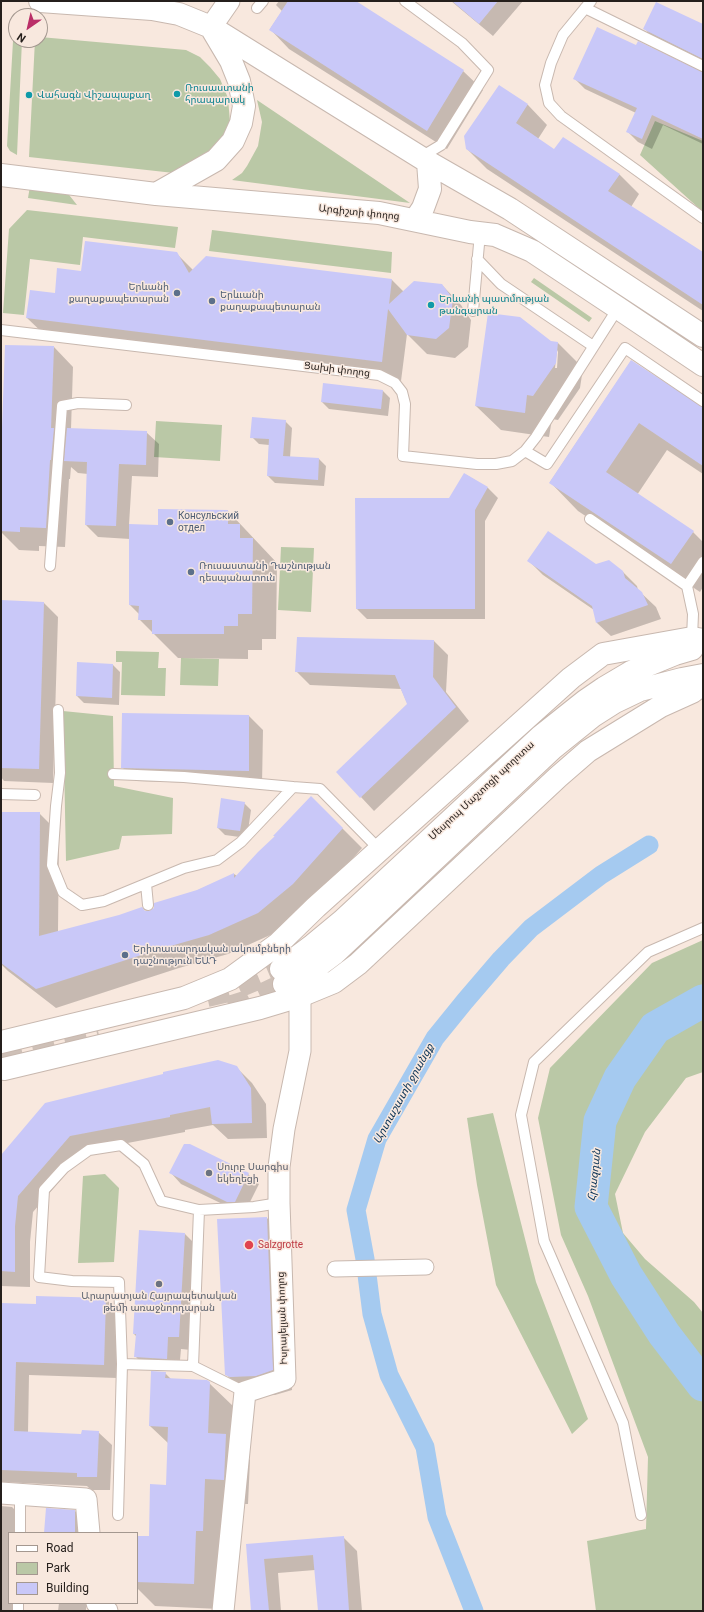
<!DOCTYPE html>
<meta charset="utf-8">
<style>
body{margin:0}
#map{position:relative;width:704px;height:1612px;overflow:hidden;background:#f8e8de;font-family:Roboto,sans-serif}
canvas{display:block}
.frame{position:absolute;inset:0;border:2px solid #251f1c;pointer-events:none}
.legend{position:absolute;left:8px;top:1532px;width:130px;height:72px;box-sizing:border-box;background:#f8e8de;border:1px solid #a49890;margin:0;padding:5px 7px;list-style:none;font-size:12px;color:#251f1c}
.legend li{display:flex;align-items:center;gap:8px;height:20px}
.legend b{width:20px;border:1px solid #a49890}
.north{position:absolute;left:8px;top:8px;width:40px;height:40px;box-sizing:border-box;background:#f8e8de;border:1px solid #a49890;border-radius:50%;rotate:214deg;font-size:11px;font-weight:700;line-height:16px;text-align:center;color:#251f1c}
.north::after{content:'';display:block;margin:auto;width:14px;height:18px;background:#ba2f68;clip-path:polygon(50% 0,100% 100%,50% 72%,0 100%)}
</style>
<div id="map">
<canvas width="704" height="1612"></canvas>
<div class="frame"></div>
<ul class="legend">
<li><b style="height:5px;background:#fff"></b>Road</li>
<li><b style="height:11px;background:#bac8a6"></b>Park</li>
<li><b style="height:11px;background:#c9c8f8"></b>Building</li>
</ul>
<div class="north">N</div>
</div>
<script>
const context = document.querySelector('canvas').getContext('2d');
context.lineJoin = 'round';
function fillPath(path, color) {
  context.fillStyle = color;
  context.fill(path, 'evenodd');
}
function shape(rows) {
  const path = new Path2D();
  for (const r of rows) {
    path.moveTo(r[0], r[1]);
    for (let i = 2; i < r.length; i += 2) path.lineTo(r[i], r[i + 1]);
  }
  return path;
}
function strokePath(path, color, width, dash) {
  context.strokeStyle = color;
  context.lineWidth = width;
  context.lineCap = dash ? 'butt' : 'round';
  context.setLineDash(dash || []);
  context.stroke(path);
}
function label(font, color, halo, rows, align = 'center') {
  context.font = font + ' Roboto,"Noto Sans Armenian",sans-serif';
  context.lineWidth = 3;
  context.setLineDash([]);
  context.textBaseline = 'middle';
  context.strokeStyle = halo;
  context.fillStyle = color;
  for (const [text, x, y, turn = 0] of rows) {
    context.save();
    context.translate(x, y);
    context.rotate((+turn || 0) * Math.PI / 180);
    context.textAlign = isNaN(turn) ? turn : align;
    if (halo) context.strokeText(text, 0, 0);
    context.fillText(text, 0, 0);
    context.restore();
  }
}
const green = shape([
 [40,37,186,50,200,57,210,67,220,79,228,98,230,122,218,148,174,173,29,157,35,40,40,40],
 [16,38,16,40,22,40,17,155,10,151,7,146,13,41],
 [257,100,410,203,232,180,242,173,247,166,258,146,262,122],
 [655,121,703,141,703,212,640,155],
 [30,186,66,191,77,205,28,198],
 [27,210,178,227,175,248,83,237,80,265,30,259,24,315,3,313,9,229],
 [212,230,392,252,391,273,209,251],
 [534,278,592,318,589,322,531,282],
 [156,421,222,425,220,461,154,457],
 [281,547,314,548,311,612,278,610],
 [116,651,159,652,158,668,166,668,165,696,121,695,122,662,116,662],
 [181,658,219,659,218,686,180,685],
 [63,711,113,716,114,786,173,798,172,834,122,836,119,849,66,861],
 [703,940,703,1072,686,1078,645,1132,615,1194,623,1233,645,1259,694,1302,703,1313,703,1611,596,1611,587,1541,646,1529,648,1457,588,1296,561,1235,538,1118,550,1068,652,963],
 [493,1113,536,1282,588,1419,572,1434,496,1285,477,1185,467,1118],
 [105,1174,119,1188,114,1262,78,1263,83,1176]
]);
const shadow = shape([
 [279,1,354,1,463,71,483,90,447,149,289,49,270,29,282,11,276,5],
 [451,1,523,1,493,36],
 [703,25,703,63,655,40,645,29],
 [636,47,703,73,703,144,663,125,652,149,638,142,627,131,636,113,585,89,575,79],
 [499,86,528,105,547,125,538,139,555,151,563,139,620,175,639,194,631,207,703,253,703,311,487,169,467,149],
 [176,253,193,270,392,280,404,292,442,285,461,305,471,320,468,347,455,358,427,354,407,334,401,381,47,337,27,318,82,272],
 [551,342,558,343,583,368,580,388,558,420,552,419,549,437,501,430,476,406],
 [557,350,558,352,557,368,555,368],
 [54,347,73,367,71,429,146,432,159,444,158,477,132,476,129,525,159,526,228,511,277,563,276,639,262,639,262,650,248,650,248,659,178,658,139,619,140,615,130,605,130,539,98,537,86,525,88,474,78,473,71,467,70,479,69,479,65,547,39,546,39,551,19,550,1,532,1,484],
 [631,361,703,409,703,474,667,450,637,495,693,532,703,542,703,587,700,592,578,511,550,482],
 [383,391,390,398,388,416,329,409,322,402],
 [285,421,292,428,290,458,319,459,326,466,324,486,275,483,268,476,269,445,259,444,252,437],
 [465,474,488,488,498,498,485,521,485,619,367,619,357,609,450,499],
 [529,561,596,565,623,572,637,586,638,590,656,607,661,619,611,636,597,623,594,610,543,575],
 [1,601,44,603,58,617,53,783,4,781,1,777],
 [434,641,448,655,446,692,469,721,374,811,361,797,408,705,401,689,310,685,296,671],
 [78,663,113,665,120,672,119,705,84,703,77,696],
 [249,716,263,730,262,785,136,781,122,767],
 [311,797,362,848,313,903,277,932,228,954,179,968,56,1008,8,971,1,964,1,813,39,813,59,833,58,932,145,912,149,912,234,874,237,876,276,837,274,836],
 [244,803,251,810,247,838,225,835,218,828],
 [236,1067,252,1083,266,1104,267,1138,228,1139,213,1125,185,1130,185,1132,86,1151,33,1212,30,1242,30,1287,1,1286,1,1156],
 [171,1173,248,1174,259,1184,245,1212,239,1212,181,1184],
 [267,1218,286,1237,292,1390,275,1395,250,1396,245,1394,226,1374,218,1220],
 [185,1234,198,1247,191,1350,181,1349,179,1371,149,1370,135,1356,137,1337,134,1334],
 [106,1299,119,1313,117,1378,29,1375,28,1433,82,1435,98,1432,112,1445,110,1490,91,1490,87,1486,1,1482,1,1304,37,1305],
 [165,1373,172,1380,209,1383,234,1407,233,1443,250,1460,248,1504,229,1504,219,1609,155,1606,137,1588,137,1537,150,1537,167,1486,168,1443,150,1426],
 [1,1506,12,1507,25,1520,25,1533,9,1533,9,1603,23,1603,23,1611,1,1611],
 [75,1511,85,1522,86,1533,45,1533],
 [343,1537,357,1551,362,1611,319,1611,315,1570,278,1573,281,1611,253,1611,247,1545],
 [59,1603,86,1603,86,1611,58,1611]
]);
const canal = shape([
 [474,1611,437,1517,425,1447,389,1375,372,1314,365,1259,356,1210,377,1139,435,1038,465,1001,501,959,531,928,601,875,649,845]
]);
const river = shape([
 [703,1001,655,1028,620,1078,600,1121,591,1207,626,1275,664,1334,703,1385]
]);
const building = shape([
 [288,1,356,1,464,70,427,131,269,30],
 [452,1,498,1,479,24],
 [656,2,703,24,703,59,643,29],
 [597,27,636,45,638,41,703,72,703,139,652,115,642,139,626,132,637,108,573,79],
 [499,85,528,104,516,123,554,149,563,137,620,174,608,191,703,252,703,305,466,149,464,136],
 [85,241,177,252,189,273,206,256,392,279,389,304,414,281,442,284,453,299,449,328,436,339,407,335,388,309,382,362,26,318,30,290,55,293,57,268,81,271],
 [488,313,520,317,551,341,558,342,556,363,533,396,527,395,525,413,475,406],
 [5,345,54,346,51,428,54,428,51,460,50,460,46,528,20,527,20,532,1,531,1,455],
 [631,360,703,407,703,466,639,423,606,472,694,531,671,564,549,483],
 [323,383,383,390,381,409,321,402],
 [252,417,286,420,283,456,319,458,318,480,267,476,269,439,250,438],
 [67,428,147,431,146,465,119,464,116,526,85,525,87,462,64,461],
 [464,473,488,487,475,510,475,609,356,609,355,498,449,498],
 [158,509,228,510,228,524,240,524,240,538,253,538,252,614,238,614,238,626,224,626,224,634,152,634,152,620,138,620,139,606,129,605,129,524,158,525],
 [548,531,596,564,609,560,623,571,625,578,642,592,648,605,596,623,592,606,527,561],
 [1,600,44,602,39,769,1,768],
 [297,637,434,640,433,677,456,707,360,798,336,772,407,704,395,675,295,672],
 [77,662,113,664,112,698,76,696],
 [122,713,249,715,249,771,121,768],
 [311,796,343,828,293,884,258,913,209,935,160,949,36,989,1,963,1,812,40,812,39,936,119,915,142,907,145,911,149,911,154,908,154,903,197,890,234,873,234,878,258,852,275,836,273,836],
 [221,798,245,802,240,831,217,828],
 [218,1060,237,1066,251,1088,252,1123,212,1124,210,1107,170,1115,170,1117,70,1136,18,1196,15,1226,15,1272,1,1271,1,1155,45,1103,163,1074,163,1072],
 [184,1144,190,1144,249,1173,235,1202,227,1202,169,1173],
 [267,1217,273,1370,256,1376,230,1377,225,1375,217,1219],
 [139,1230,185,1233,179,1337,168,1337,167,1359,134,1357,136,1334,133,1334],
 [36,1296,106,1298,104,1365,16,1362,14,1431,81,1434,82,1430,99,1431,97,1477,77,1477,77,1473,1,1470,1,1303,36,1304],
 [151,1371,166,1372,165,1378,207,1380,210,1382,208,1433,226,1434,224,1480,205,1479,203,1531,196,1531,194,1584,137,1582,137,1536,149,1536,150,1484,166,1485,168,1427,149,1426],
 [46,1508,75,1510,75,1533,44,1533],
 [344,1536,349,1611,318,1611,313,1555,264,1559,269,1611,251,1611,246,1544]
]);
const trunkTunnel = shape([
 [207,996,229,991,281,969],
 [229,1007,248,1001,284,984],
 [1,1058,99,1035]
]);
const service = shape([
 [405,1,462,43,488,70,441,145,421,157],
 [591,1,563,35,551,63,545,85,549,103,561,116,703,218],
 [257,8,263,1],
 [585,8,703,66],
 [477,259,501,284,593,346],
 [473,311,480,233],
 [1,330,379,375,395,383,402,392,405,404,403,456,477,464,496,464,512,461,525,451,536,437,618,308],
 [525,451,547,464,625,348,703,401],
 [590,519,687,586,693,614,692,638],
 [50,566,62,406,78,403,126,405],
 [687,586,703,562],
 [58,710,60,773,56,806,52,865,63,892,82,905,104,901,184,868,217,860,241,842,293,787,320,789,380,850],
 [113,774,184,777,293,787],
 [1,794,35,795],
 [146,884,148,905],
 [122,1364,193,1366,245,1392],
 [193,1366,199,1210],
 [118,1515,122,1364,119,1282,72,1281,39,1277,44,1190,64,1168,89,1150,121,1145,144,1164,161,1201,199,1210,254,1207,279,1203],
 [641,1515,623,1423,544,1241,521,1115,534,1062,648,952,703,928],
 [20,1533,20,1494],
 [18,1611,18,1603]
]);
const pedestrian = shape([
 [335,1269,426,1267]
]);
const minor = shape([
 [211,27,229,1],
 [1,1493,86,1499,89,1533],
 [97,1603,107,1611],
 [223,1611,245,1392,285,1379,279,1203,279,1167,284,1129,300,1051,300,996]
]);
const primary = shape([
 [40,1,152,9,179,14,211,27,428,162,510,209,703,336],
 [1,175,156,194,379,213,470,232,495,235,532,251,618,308,703,365],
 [156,194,216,160,233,141,241,123,244,106,239,81,231,61,212,29],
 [415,220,423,208,430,189,428,162]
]);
const trunk = shape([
 [281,969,313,945,342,921,541,736,585,701,604,688,631,672,675,654,692,649],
 [284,984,318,966,334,954,552,749,593,716,615,702,640,690,682,679,703,675],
 [1,1042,184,998,230,979,278,944,316,907,571,678,603,654,692,638,703,640],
 [4,1069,260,1008,300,996,334,982,358,964,558,777,588,751,661,706,692,692,703,684]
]);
const markers = [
 [177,94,4,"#0f9aa8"],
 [29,95,4,"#0f9aa8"],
 [177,293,4,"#5c6f8a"],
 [212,301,4,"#5c6f8a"],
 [431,305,4,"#0f9aa8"],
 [170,522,4,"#5c6f8a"],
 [191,572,4,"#5c6f8a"],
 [125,955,4,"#5c6f8a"],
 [209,1173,4,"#6b7280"],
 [249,1245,5,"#e0444e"],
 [159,1284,4,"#6b7280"]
];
const cultureNames = [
 ["Ռուսաստանի",185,88],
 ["հրապարակ",185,100],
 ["Վահագն Վիշապաքաղ",37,95],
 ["Երևանի պատմության",439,299],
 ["թանգարան",439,311]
];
const streetNames = [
 ["Արգիշտի փողոց",359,213,6],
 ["Ցախի փողոց",337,370,7],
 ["Մեսրոպ Մաշտոցի պողոտա",482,791,-43],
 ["Իսրայելյան փողոց",283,1318,-92]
];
const serviceNames = [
 ["Երևանի",169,287,"right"],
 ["քաղաքապետարան",169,299,"right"],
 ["Երևւանի",220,295],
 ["քաղաքապետարան",220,307],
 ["Консульский",178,516],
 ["отдел",178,528],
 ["Ռուսաստանի Դաշնության",199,566],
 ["դեսպանատուն",199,578],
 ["Երիտասարդական ակումբների",133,949],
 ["դաշնություն ԵԱԴ",133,961]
];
const worshipNames = [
 ["Սուրբ Սարգիս",217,1167],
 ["եկեղեցի",217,1179],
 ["Արարատյան Հայրապետական",159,1296,"center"],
 ["թեմի առաջնորդարան",159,1308,"center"]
];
const healthNames = [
 ["Salzgrotte",258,1245]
];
const waterNames = [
 ["Արտաշատի ջրանցք",404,1094,-61],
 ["Հրազդան",595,1175,-84]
];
fillPath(green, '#bac8a6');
fillPath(shadow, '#0003');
strokePath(canal, '#a5caf0', 19);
strokePath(river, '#a5caf0', 33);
fillPath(building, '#c9c8f8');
strokePath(trunkTunnel, '#cec0b7', 22, [22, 11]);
strokePath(service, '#c8b8af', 12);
strokePath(pedestrian, '#c8b8af', 17);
strokePath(minor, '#c8b8af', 23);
strokePath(primary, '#c8b8af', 24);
strokePath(trunk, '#c8b8af', 24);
strokePath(service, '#fff', 10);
strokePath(pedestrian, '#fff', 15);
strokePath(minor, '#fff', 21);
strokePath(primary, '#fff', 22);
strokePath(trunk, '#fff', 22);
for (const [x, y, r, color] of markers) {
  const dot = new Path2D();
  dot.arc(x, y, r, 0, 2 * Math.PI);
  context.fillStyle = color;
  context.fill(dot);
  strokePath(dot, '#f8e8de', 1.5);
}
label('10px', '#0d838f', '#f8e8de', cultureNames, 'left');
label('10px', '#251f1c', '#f8e8de', streetNames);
label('10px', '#4e5e75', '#f8e8de', serviceNames, 'left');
label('10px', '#5b616d', '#f8e8de', worshipNames, 'left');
label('10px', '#be3a42', '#f8e8de', healthNames, 'left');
label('italic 11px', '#093256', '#f8e8de', waterNames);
</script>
